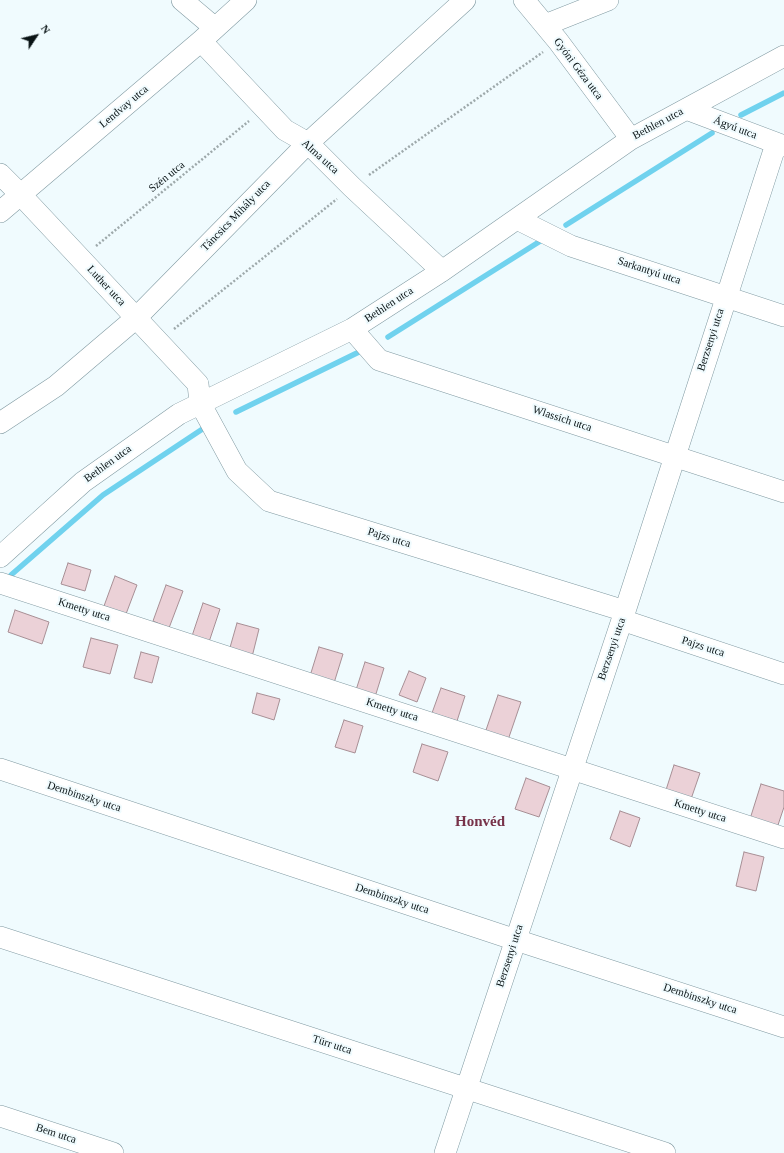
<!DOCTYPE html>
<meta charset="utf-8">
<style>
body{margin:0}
#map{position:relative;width:784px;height:1153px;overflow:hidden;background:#f0fbfe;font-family:"Times New Roman",serif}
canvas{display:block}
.north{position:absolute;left:16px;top:16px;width:40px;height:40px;-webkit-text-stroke:3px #f0fbfe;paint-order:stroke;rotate:55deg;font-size:11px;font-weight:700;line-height:16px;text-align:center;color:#091315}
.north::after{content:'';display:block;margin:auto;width:14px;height:18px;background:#091315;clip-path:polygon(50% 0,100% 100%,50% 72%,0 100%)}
</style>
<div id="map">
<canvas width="784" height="1153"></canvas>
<div class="north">N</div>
</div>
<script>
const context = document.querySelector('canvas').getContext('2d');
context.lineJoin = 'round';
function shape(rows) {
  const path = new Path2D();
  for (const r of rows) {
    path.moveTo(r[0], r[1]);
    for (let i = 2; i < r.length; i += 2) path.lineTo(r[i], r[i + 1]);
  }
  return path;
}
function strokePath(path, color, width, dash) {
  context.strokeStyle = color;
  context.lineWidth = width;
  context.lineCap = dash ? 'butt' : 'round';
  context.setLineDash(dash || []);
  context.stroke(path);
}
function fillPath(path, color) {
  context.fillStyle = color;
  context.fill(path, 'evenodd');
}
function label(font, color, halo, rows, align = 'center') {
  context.font = font + ' "Times New Roman",serif';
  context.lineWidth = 4;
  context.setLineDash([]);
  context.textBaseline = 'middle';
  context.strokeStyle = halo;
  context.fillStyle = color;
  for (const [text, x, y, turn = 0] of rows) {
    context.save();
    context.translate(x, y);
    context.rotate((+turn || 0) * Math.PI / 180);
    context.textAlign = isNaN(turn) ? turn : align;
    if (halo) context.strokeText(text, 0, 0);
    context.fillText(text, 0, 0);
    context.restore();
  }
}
const stream = shape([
 [741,115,784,93],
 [566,225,712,133],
 [388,337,542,240],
 [236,412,361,351],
 [11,575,103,495,204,428]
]);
const building = shape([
 [68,563,91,570,85,591,61,584,68,563],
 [115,576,137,585,126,614,104,606,115,576],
 [166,585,183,591,169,628,153,621,166,585],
 [203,603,220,609,209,642,192,636,203,603],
 [15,610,49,622,42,644,8,632,15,610],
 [237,623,259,629,252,657,229,651,237,623],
 [91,638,118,645,110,674,83,667,91,638],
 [319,647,343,654,334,683,310,676,319,647],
 [141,652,159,657,152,683,134,678,141,652],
 [365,662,384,668,375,697,356,690,365,662],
 [409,671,426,678,417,702,399,695,409,671],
 [441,688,465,696,457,721,432,713,441,688],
 [257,693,280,699,274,720,252,713,257,693],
 [498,695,521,702,508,740,485,733,498,695],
 [344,720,363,726,355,753,335,747,344,720],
 [422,744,448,752,438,781,413,772,422,744],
 [674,765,700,773,690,802,665,793,674,765],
 [526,778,550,787,539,817,515,809,526,778],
 [761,784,784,791,784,807,777,828,750,819,761,784],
 [620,811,640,818,630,847,610,839,620,811],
 [744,852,764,857,756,891,736,886,744,852]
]);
const path = shape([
 [369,175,543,52],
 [96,246,249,121],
 [174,329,337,199]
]);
const street = shape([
 [182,0,215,28],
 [524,0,558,41,631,139],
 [545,25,608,0],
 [201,41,285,130,308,143,352,187,442,271],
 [686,109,784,146],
 [0,174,20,194,198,384,200,403,237,471,269,501,625,611],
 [0,212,201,41,246,0],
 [517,219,571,246,784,316],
 [352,329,379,360,784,492],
 [0,423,56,386,136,318,308,143,465,0],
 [0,557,83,482,179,414,352,329,442,271,631,139,784,56],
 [0,583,784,838],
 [622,620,784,674],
 [0,769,516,940,784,1027],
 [0,937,665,1153],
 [0,1116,113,1153],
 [445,1153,625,611,776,144]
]);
const streetNames = [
 ["Gyóni Géza utca",578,69,53],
 ["Lendvay utca",124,107,-40],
 ["Bethlen utca",658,124,-28],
 ["Ágyú utca",735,128,21],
 ["Alma utca",320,157,42],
 ["Szén utca",167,177,-39],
 ["Táncsics Mihály utca",236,216,-46],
 ["Sarkantyú utca",649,271,18],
 ["Luther utca",106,286,47],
 ["Bethlen utca",389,305,-33],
 ["Berzsenyi utca",711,340,-72],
 ["Wlassich utca",562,419,18],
 ["Bethlen utca",108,464,-36],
 ["Pajzs utca",389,538,17],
 ["Kmetty utca",84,610,18],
 ["Pajzs utca",703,647,18],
 ["Berzsenyi utca",612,649,-71],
 ["Kmetty utca",392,710,18],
 ["Dembinszky utca",84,797,18],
 ["Kmetty utca",700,811,18],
 ["Dembinszky utca",392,899,18],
 ["Berzsenyi utca",510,956,-72],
 ["Dembinszky utca",700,999,18],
 ["Türr utca",332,1045,18],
 ["Bem utca",56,1134,18]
];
const districtNames = [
 ["Honvéd",480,822]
];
strokePath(stream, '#70d2ee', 5.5);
fillPath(building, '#ebd1d7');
strokePath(building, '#a78f95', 1);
strokePath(street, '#819aa2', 22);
strokePath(path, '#9ea9ab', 2.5, [2, 2]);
strokePath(street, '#fff', 21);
label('11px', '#091315', '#f0fbfe', streetNames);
label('bold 15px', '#773249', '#f0fbfe', districtNames);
</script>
